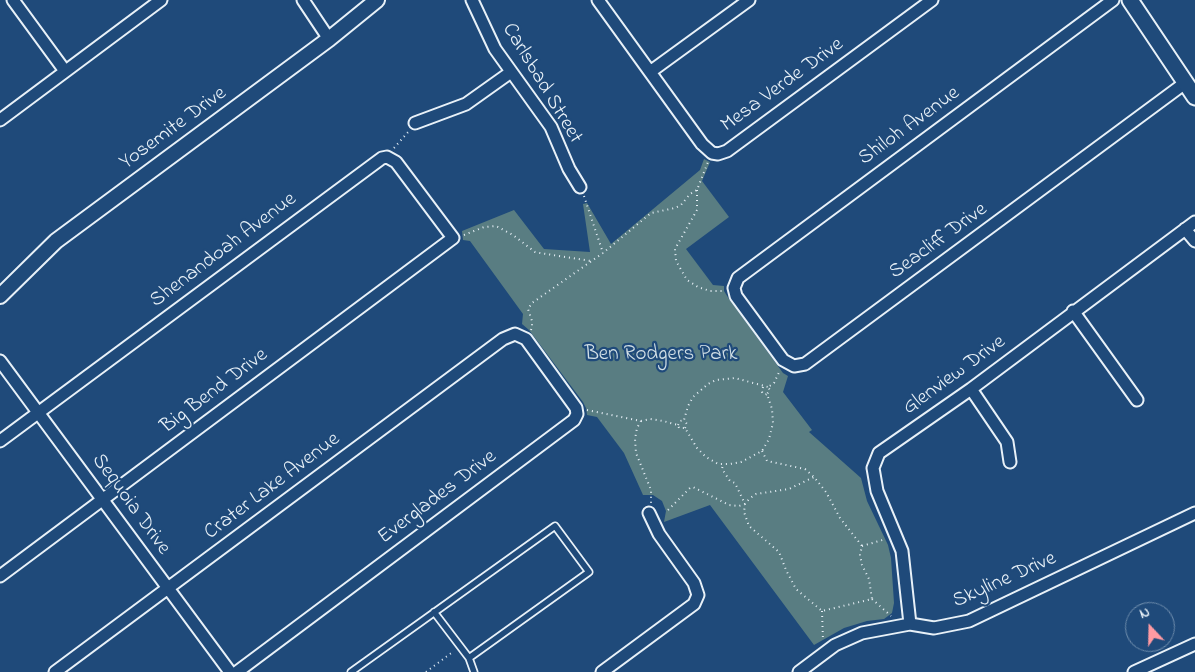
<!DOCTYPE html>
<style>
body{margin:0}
#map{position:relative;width:1195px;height:672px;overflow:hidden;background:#1f4a7a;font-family:"Indie Flower",sans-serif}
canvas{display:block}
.north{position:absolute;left:1125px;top:602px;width:50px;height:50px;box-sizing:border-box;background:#1f4a7a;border:1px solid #6f8dac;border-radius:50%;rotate:339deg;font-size:14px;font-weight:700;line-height:20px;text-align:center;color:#e8f1f8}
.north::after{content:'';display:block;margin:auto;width:18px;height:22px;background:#ff9aa2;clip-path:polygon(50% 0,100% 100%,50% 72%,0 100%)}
</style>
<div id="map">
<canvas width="1195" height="672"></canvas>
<div class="north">N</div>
</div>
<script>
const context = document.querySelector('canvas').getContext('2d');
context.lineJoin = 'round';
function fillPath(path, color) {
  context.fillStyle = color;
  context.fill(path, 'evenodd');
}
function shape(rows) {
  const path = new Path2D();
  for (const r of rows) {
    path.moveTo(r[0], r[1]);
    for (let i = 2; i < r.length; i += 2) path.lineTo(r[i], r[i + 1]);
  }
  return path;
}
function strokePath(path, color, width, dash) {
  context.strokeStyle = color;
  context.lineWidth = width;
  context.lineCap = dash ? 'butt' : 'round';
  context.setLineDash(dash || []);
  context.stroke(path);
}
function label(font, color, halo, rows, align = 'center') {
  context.font = font + ' "Indie Flower",sans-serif';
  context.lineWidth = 4.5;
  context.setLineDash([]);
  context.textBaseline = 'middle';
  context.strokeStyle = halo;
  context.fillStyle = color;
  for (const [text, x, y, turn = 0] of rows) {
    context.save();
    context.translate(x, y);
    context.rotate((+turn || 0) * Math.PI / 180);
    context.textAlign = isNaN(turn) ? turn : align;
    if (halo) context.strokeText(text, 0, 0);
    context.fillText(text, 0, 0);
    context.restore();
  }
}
const green = shape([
 [704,159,710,162,702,181,729,217,686,249,713,285,724,286,724,291,729,299,783,373,788,376,783,392,812,430,809,432,861,478,867,501,888,545,891,558,894,603,892,613,884,619,867,621,844,628,814,645,710,505,664,522,666,511,662,501,653,495,643,495,624,453,597,417,587,415,586,408,583,402,529,330,522,324,523,314,470,241,463,240,462,231,514,210,544,249,590,252,583,204,587,203,611,244,700,170]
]);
const path = shape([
 [394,148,409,131],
 [697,190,697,210,675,249,676,261,687,280,698,287,710,291,723,291],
 [584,196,603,253],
 [464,235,484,227,496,226,513,235,535,252,540,253,591,261],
 [531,330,532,327,532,321,528,309,532,303,603,253,651,213,675,208,681,205,690,194,697,190,708,162],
 [763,387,762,392,765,395,767,394],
 [587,410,641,421,650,419,663,421,678,425,679,428,685,428,697,448,706,457,718,464,730,464,741,462,762,451,769,439,773,423,772,409,767,394,770,390,768,387,774,383,780,370],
 [641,421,637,428,635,439,636,453,651,490,651,503],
 [678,425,680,421,684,420],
 [685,428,687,424,684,420,688,406,693,397,708,384,716,380,735,378,768,387],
 [762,451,767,461,805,469,814,477,826,492,840,518,862,546,860,555,862,565,869,579,872,599,822,611,796,589,786,570,779,552,749,526,744,512,745,504,749,499,756,494,789,489,814,477],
 [668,510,690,488,693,487,729,505,739,506,745,504,735,483,730,481,722,469,723,464],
 [862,546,886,539],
 [872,599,891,616],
 [822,611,823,641],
 [426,672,454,651]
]);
const service = shape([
 [434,612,469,658],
 [351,672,555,526,589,572,469,658,474,672]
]);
const minor = shape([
 [13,0,65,71],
 [303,0,329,39],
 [472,0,495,49,551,127,569,169,580,187],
 [598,0,702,144,712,153,718,154,727,151,932,0],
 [1113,0,738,278,734,288,736,296,783,360,794,366,805,364,1185,83],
 [650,72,749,0],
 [0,120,161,0],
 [415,123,466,104,511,72],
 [1185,229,1195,241],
 [1073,311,1137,400],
 [0,361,230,672],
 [971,389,1007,442,1010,462],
 [0,441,382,158,387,157,396,162,453,238,0,576],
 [910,624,902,551,877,491,873,468,879,453,971,389,1195,222],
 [55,672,503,339,515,334,526,339,576,408,577,414,574,420,237,672],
 [602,672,694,604,698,595,694,583,659,534,649,513],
 [799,672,835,645,862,633,910,624,934,628,969,621,1195,513],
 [1134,672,1195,644]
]);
const tertiary = shape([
 [0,296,56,241,329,39,377,0]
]);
const secondary = shape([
 [1130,0,1195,97]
]);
const streetNames = [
 ["Carlsbad Street",541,84,59],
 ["Mesa Verde Drive",783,86,-36],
 ["Shiloh Avenue",910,127,-36],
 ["Yosemite Drive",174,129,-36],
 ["Seacliff Drive",939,242,-36],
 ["Shenandoah Avenue",224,251,-37],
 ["Glenview Drive",955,376,-36],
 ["Big Bend Drive",215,392,-37],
 ["Crater Lake Avenue",273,487,-37],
 ["Everglades Drive",438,498,-37],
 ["Sequoia Drive",130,505,54],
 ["Skyline Drive",1005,581,-24]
];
const parkNames = [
 ["Ben Rodgers Park",661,356]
];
fillPath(green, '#597d82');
strokePath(service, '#e8f1f8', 9);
strokePath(minor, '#e8f1f8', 15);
strokePath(tertiary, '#e8f1f8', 18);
strokePath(secondary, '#e8f1f8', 19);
strokePath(path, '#e8f1f8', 2, [1, 4]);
strokePath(service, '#1f4a7a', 5.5);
strokePath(minor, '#1f4a7a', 11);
strokePath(tertiary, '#1f4a7a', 14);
strokePath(secondary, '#1f4a7a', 15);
label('21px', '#e8f1f8', '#1f4a7a', streetNames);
label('21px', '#d3e0e6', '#1f4a7a', parkNames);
</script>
